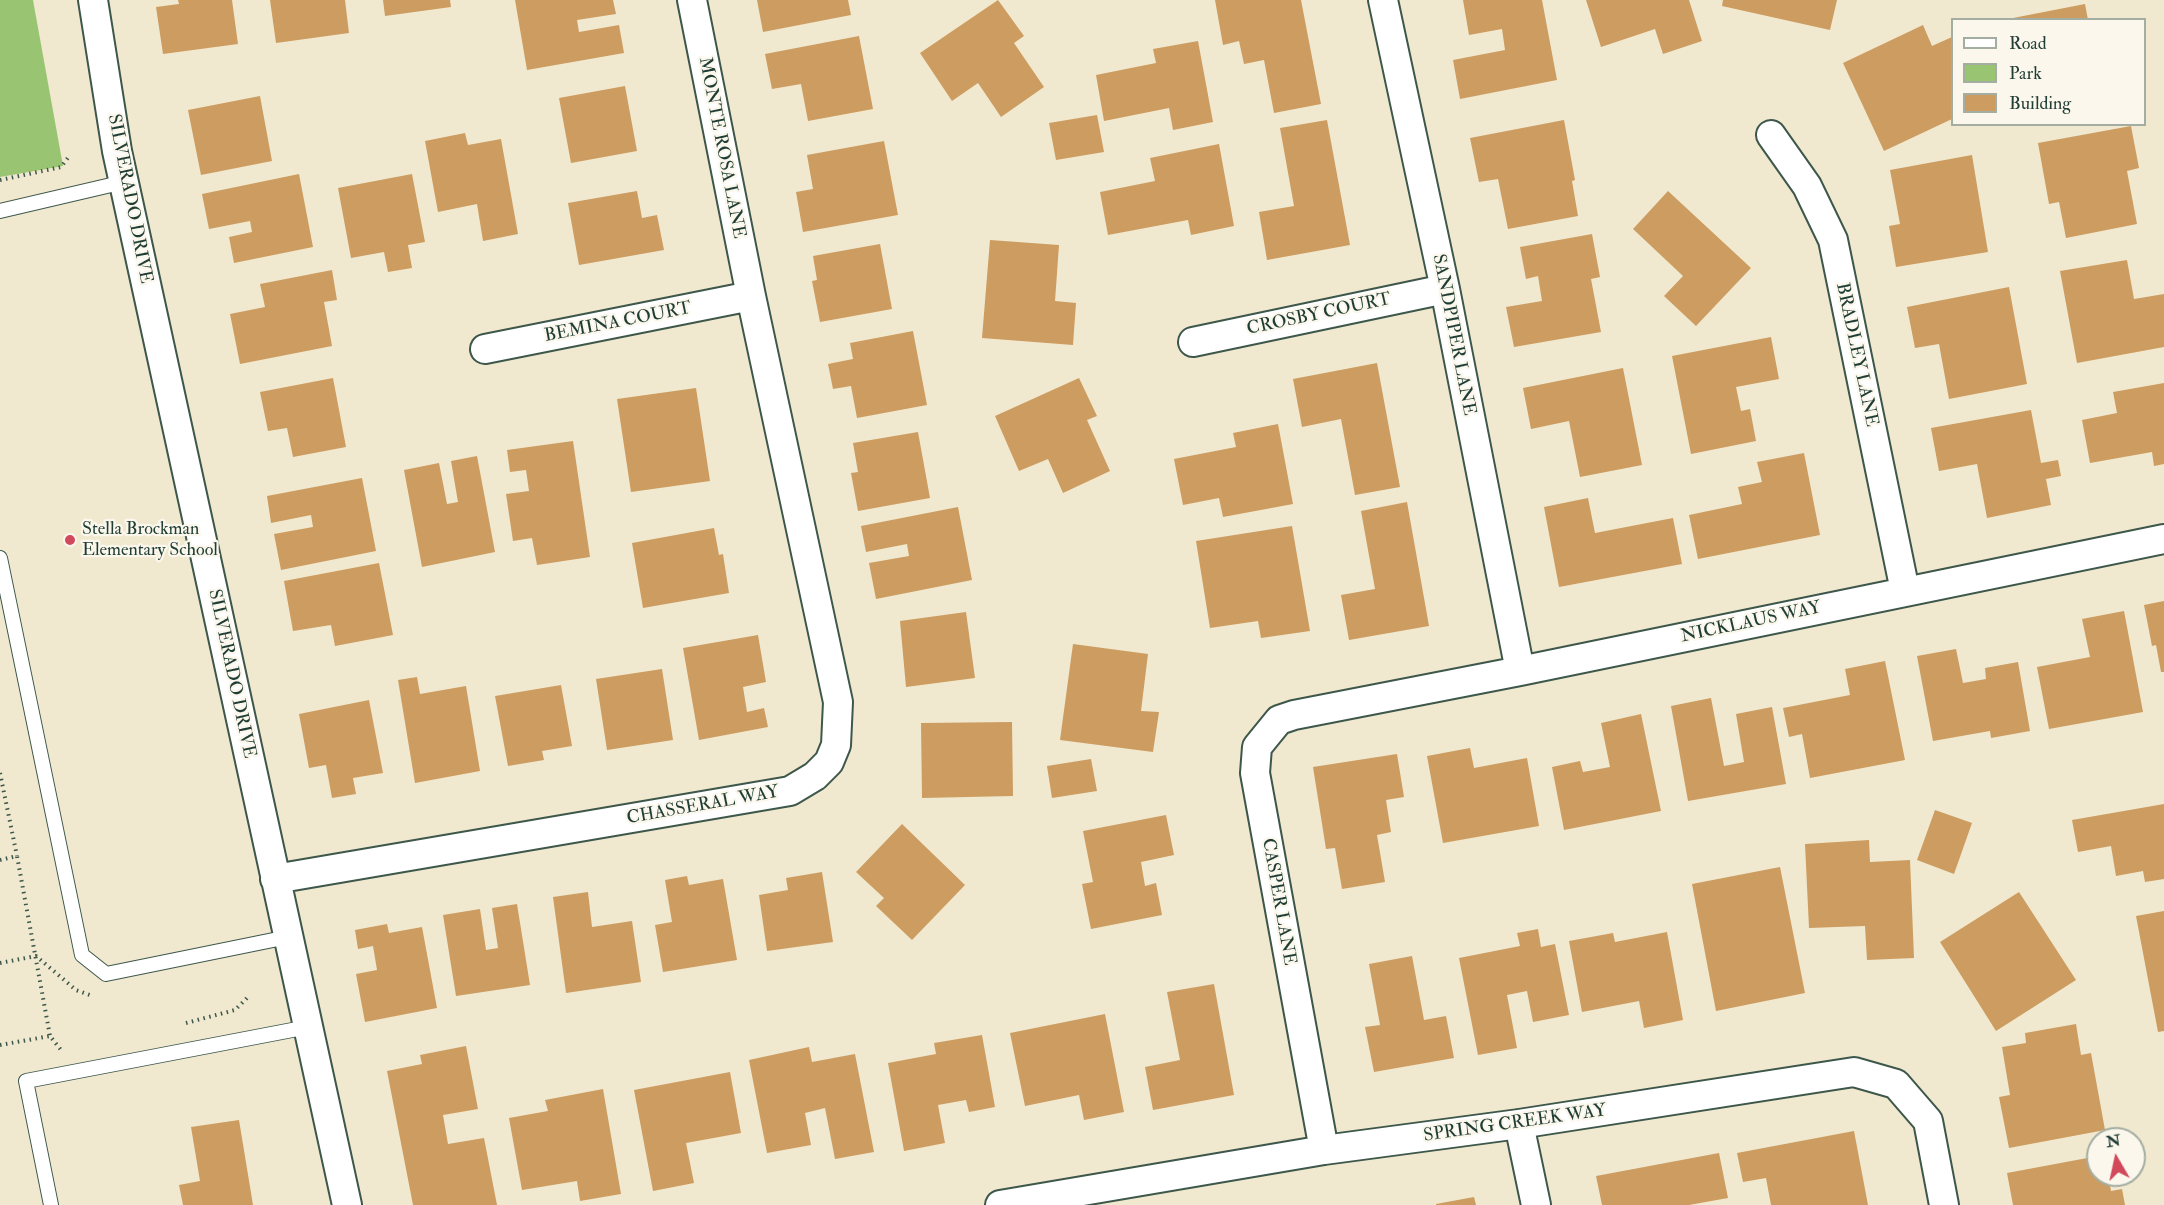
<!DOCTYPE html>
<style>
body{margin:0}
#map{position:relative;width:2164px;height:1205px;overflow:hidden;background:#f0e9cf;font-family:"IM FELL Double Pica",serif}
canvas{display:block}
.legend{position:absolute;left:1951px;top:18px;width:195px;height:108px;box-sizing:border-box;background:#fbf7ec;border:2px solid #a3ada2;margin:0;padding:8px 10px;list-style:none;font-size:18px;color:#1f3d34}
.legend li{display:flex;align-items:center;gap:12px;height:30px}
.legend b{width:30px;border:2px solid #a3ada2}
.north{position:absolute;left:2086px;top:1127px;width:60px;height:60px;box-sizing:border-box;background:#fbf7ec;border:2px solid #a3ada2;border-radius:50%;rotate:351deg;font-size:16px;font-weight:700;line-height:24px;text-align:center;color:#1f3d34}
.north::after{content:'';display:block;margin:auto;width:21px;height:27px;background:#d1495b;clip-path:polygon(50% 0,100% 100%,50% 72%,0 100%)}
</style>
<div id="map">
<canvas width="2164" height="1205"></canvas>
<ul class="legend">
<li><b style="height:8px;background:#fff"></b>Road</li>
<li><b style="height:16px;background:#99c573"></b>Park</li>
<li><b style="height:16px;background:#cd9c60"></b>Building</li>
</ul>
<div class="north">N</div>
</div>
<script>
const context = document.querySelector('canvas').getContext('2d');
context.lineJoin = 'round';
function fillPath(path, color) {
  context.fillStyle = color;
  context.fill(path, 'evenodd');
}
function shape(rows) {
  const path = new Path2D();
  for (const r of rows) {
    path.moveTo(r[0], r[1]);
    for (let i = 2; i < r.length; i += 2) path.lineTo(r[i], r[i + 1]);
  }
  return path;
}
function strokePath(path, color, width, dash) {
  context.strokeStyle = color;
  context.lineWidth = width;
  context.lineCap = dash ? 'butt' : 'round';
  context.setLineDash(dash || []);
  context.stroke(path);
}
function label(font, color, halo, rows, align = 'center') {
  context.font = font + ' "IM FELL Double Pica",serif';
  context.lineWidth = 4.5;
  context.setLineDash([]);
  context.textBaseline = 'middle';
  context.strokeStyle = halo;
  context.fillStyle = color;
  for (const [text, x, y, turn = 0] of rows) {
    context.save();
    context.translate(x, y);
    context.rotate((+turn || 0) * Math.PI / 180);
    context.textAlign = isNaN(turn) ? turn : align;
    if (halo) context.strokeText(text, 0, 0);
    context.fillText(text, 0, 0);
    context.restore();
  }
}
const green = shape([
 [0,0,33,0,63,166,0,177]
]);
const building = shape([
 [178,0,232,0,238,44,163,54,156,7,179,4],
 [270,0,345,0,349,33,276,43],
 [383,0,450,0,451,7,385,16],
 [515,0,613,0,616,14,577,20,579,32,619,25,624,53,527,70],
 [757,0,848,0,851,15,763,32],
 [998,0,1024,36,1014,43,1044,87,1001,117,978,83,952,101,920,53],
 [1215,0,1301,0,1321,104,1274,113,1264,60,1244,64,1239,41,1223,45],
 [1463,0,1542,0,1557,80,1460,99,1453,60,1505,50,1502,29,1469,35],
 [1586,0,1689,0,1702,41,1663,54,1655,29,1601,47],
 [1723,0,1837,0,1830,30,1722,6],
 [2085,4,2088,20,2013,20,2013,18],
 [1923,25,1932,46,1952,37,1952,119,1884,151,1843,63],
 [859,36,873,109,808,121,801,84,772,89,765,54],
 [1198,41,1213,122,1173,130,1169,108,1104,121,1096,75,1156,63,1153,49],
 [625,86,637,151,571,163,559,98],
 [260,96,272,161,201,175,188,110],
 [1097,115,1104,152,1056,160,1049,123],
 [1327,120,1350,245,1267,260,1259,212,1294,206,1280,128],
 [1564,120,1575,180,1572,181,1578,216,1508,229,1498,179,1479,182,1470,138],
 [2131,126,2139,168,2127,171,2137,224,2066,238,2059,202,2049,204,2038,143],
 [465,133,468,145,501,139,518,234,483,241,477,204,438,212,425,141],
 [884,141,898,215,803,232,796,192,813,189,807,155],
 [1219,144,1234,226,1191,235,1188,220,1108,235,1100,192,1155,181,1150,158],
 [1972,155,1988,252,1896,267,1889,226,1900,224,1890,170],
 [299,174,313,247,234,263,229,237,252,232,250,221,209,229,202,194],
 [412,174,425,242,408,245,412,268,388,272,384,252,351,258,338,188],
 [637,191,642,218,657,215,664,250,579,265,568,203],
 [1668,191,1751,268,1696,326,1664,296,1683,276,1633,229],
 [1592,234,1600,277,1591,279,1601,332,1514,347,1506,307,1542,301,1538,276,1526,279,1520,247],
 [990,240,1059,245,1055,301,1076,303,1073,345,982,338],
 [880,244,892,309,820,322,812,281,817,280,813,256],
 [2127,260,2134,299,2164,294,2164,347,2077,363,2060,271],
 [332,270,337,300,324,302,332,346,240,364,230,314,265,307,260,284],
 [2009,287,2027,384,1949,399,1939,344,1915,348,1907,307],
 [913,331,927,405,857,418,851,386,833,389,828,364,853,359,850,343],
 [1771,337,1779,379,1736,387,1741,411,1750,409,1756,441,1691,454,1672,356],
 [1377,363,1400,487,1355,495,1341,419,1302,427,1293,379],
 [1623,368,1642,465,1580,477,1569,421,1531,429,1523,388],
 [333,378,346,447,293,457,287,428,268,431,260,392],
 [1079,378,1097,416,1087,420,1110,471,1063,493,1048,459,1019,471,995,416],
 [2164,383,2164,464,2154,466,2152,452,2090,463,2082,420,2117,413,2113,392],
 [696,388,710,481,631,492,617,399],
 [2031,410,2041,463,2058,460,2061,476,2046,479,2051,505,1987,518,1977,464,1939,471,1931,428],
 [1278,424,1293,504,1223,517,1219,498,1183,505,1174,459,1236,447,1233,433],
 [918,432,930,498,858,511,851,473,858,472,853,443],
 [573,441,590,557,537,565,532,538,513,541,506,494,529,491,526,470,510,472,507,450],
 [1804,453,1820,535,1698,559,1689,515,1742,504,1738,487,1762,482,1757,462],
 [477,456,495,552,422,567,404,470,439,463,447,504,458,502,451,461],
 [362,478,376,551,281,570,274,534,313,527,311,515,271,523,267,496],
 [1588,498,1595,533,1673,518,1682,564,1559,587,1544,507],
 [1407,502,1429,626,1349,640,1341,595,1375,589,1361,511],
 [958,507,972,580,876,599,869,563,909,556,907,544,866,552,861,526],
 [1292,526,1310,631,1261,638,1258,621,1210,628,1196,541],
 [714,528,719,555,723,554,729,593,643,608,632,543],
 [379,563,393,635,335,646,331,625,293,631,284,581],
 [2164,601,2164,672,2161,672,2156,645,2152,646,2144,605],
 [2124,611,2143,712,2049,729,2037,667,2090,657,2082,619],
 [966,612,975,678,906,687,900,621],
 [758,635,766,682,743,687,747,712,764,708,768,727,699,740,683,648],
 [1073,644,1148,654,1141,711,1159,712,1153,752,1060,740],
 [1956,649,1963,683,1986,679,1985,668,2018,662,2030,731,1991,738,1990,731,1933,741,1917,656],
 [1885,661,1905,760,1810,778,1802,734,1789,737,1783,708,1850,695,1845,669],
 [662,669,673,740,607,750,596,679],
 [417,677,420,694,466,686,480,771,415,783,398,680],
 [561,685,572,746,542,751,544,760,508,766,495,696],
 [1711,698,1724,766,1744,762,1736,714,1772,707,1786,784,1688,801,1671,706],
 [369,700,383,773,353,778,356,794,332,798,326,765,309,768,299,714],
 [1641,714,1661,811,1564,830,1552,767,1580,761,1583,772,1610,767,1601,723],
 [1012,722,1013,796,922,798,921,723],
 [1470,748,1474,768,1527,758,1539,826,1443,843,1427,756],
 [1397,754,1404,797,1386,800,1391,832,1377,835,1385,882,1342,889,1335,848,1326,849,1313,767],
 [1091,759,1097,791,1052,798,1047,766],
 [2164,804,2164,879,2145,882,2143,871,2116,876,2111,846,2078,852,2072,820],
 [1935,810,1972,823,1954,874,1917,860],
 [1166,815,1174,855,1141,862,1145,886,1156,883,1162,915,1091,929,1082,884,1093,882,1083,831],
 [902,824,965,885,912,940,876,906,884,898,856,872],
 [1869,840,1870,862,1910,860,1914,958,1867,960,1865,926,1809,928,1805,844],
 [1780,867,1805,993,1716,1011,1692,884],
 [822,872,833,942,767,951,759,895,788,890,786,878],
 [687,876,689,885,723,879,737,960,663,972,655,925,672,922,665,880],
 [588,892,592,927,632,921,641,982,566,993,553,897],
 [2019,892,2076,980,1996,1031,1940,942],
 [517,904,530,985,456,996,443,915,480,909,486,950,498,948,492,908],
 [2164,911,2164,1031,2158,1032,2136,916],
 [387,924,389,933,422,927,437,1008,365,1022,356,974,377,970,373,946,358,949,355,930],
 [1538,929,1541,947,1555,944,1569,1015,1533,1022,1527,991,1507,995,1517,1048,1478,1055,1459,958,1520,946,1517,933],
 [1667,932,1683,1020,1644,1028,1639,1001,1582,1012,1569,941,1613,933,1615,942],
 [1412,956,1424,1020,1446,1016,1454,1058,1374,1072,1365,1027,1380,1025,1369,964],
 [1214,984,1234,1095,1153,1110,1145,1067,1180,1060,1167,992],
 [1105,1014,1124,1112,1084,1120,1079,1095,1025,1106,1010,1033],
 [2076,1024,2081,1055,2091,1053,2105,1130,2009,1148,1999,1097,2010,1095,2002,1047,2026,1043,2025,1033],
 [982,1035,995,1107,969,1112,966,1100,938,1105,945,1143,904,1151,888,1063,936,1054,934,1043],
 [466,1046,478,1109,443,1115,448,1144,484,1138,497,1205,413,1205,387,1071,422,1064,420,1055],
 [809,1047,812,1062,855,1054,874,1152,835,1159,825,1108,805,1113,811,1145,767,1153,749,1060],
 [730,1072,741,1133,686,1143,694,1183,653,1191,634,1090],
 [603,1089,621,1194,580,1201,577,1181,522,1190,509,1118,548,1111,545,1100],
 [239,1120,253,1205,183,1205,179,1185,200,1181,191,1127],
 [1854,1131,1868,1205,1771,1205,1766,1178,1743,1182,1737,1153],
 [1719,1153,1728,1198,1689,1205,1602,1205,1596,1176],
 [2098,1156,2098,1175,2108,1175,2111,1191,2122,1189,2125,1205,2013,1205,2007,1173],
 [1474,1197,1476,1205,1436,1205,1436,1204]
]);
const path = shape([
 [0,180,61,167,70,155],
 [0,773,17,856],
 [0,860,17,856,50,1036],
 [0,963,36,956,76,990,90,995],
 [186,1023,235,1010,247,998],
 [0,1045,50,1036,61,1050]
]);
const lane = shape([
 [0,211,124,182],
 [0,558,82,955,106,974,288,937],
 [51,1205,26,1081,308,1027]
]);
const street = shape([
 [93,0,117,151,347,1205],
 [1383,0,1445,289,1520,671],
 [1771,135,1807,186,1833,240,1905,591],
 [1193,342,1445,289],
 [485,349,751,296],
 [275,879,790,791,815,776,829,762,836,745,838,702,751,296,692,0],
 [1519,1124,1536,1205],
 [1324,1150,1255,773,1257,747,1279,720,1294,715,1520,671,2164,539],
 [1000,1205,1324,1150,1519,1124,1854,1072,1896,1084,1928,1121,1944,1205]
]);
const markers = [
 [70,540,6,"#d1495b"]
];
const streetNames = [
 ["MONTE ROSA LANE",721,148,79],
 ["SILVERADO DRIVE",129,199,79],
 ["CROSBY COURT",1319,315,-12],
 ["BEMINA COURT",618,323,-11],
 ["SANDPIPER LANE",1453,335,79],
 ["BRADLEY LANE",1856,355,78],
 ["NICKLAUS WAY",1751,623,-12],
 ["SILVERADO DRIVE",231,674,78],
 ["CHASSERAL WAY",703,806,-10],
 ["CASPER LANE",1278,902,80],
 ["SPRING CREEK WAY",1515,1124,-8]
];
const poiNames = [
 ["Stella Brockman",82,530],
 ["Elementary School",82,551]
];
fillPath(green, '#99c573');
fillPath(building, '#cd9c60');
strokePath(lane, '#3e574b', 16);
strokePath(street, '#3e574b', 32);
strokePath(path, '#3e574b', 4, [1.5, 4.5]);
strokePath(lane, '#fff', 14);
strokePath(street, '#fff', 28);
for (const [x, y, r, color] of markers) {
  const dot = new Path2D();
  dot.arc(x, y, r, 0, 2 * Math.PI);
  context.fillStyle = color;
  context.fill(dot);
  strokePath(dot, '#fbf7ec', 2);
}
label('18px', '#1f3d34', '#fbf7ec', streetNames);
label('18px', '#1f3d34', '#fbf7ec', poiNames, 'left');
</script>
